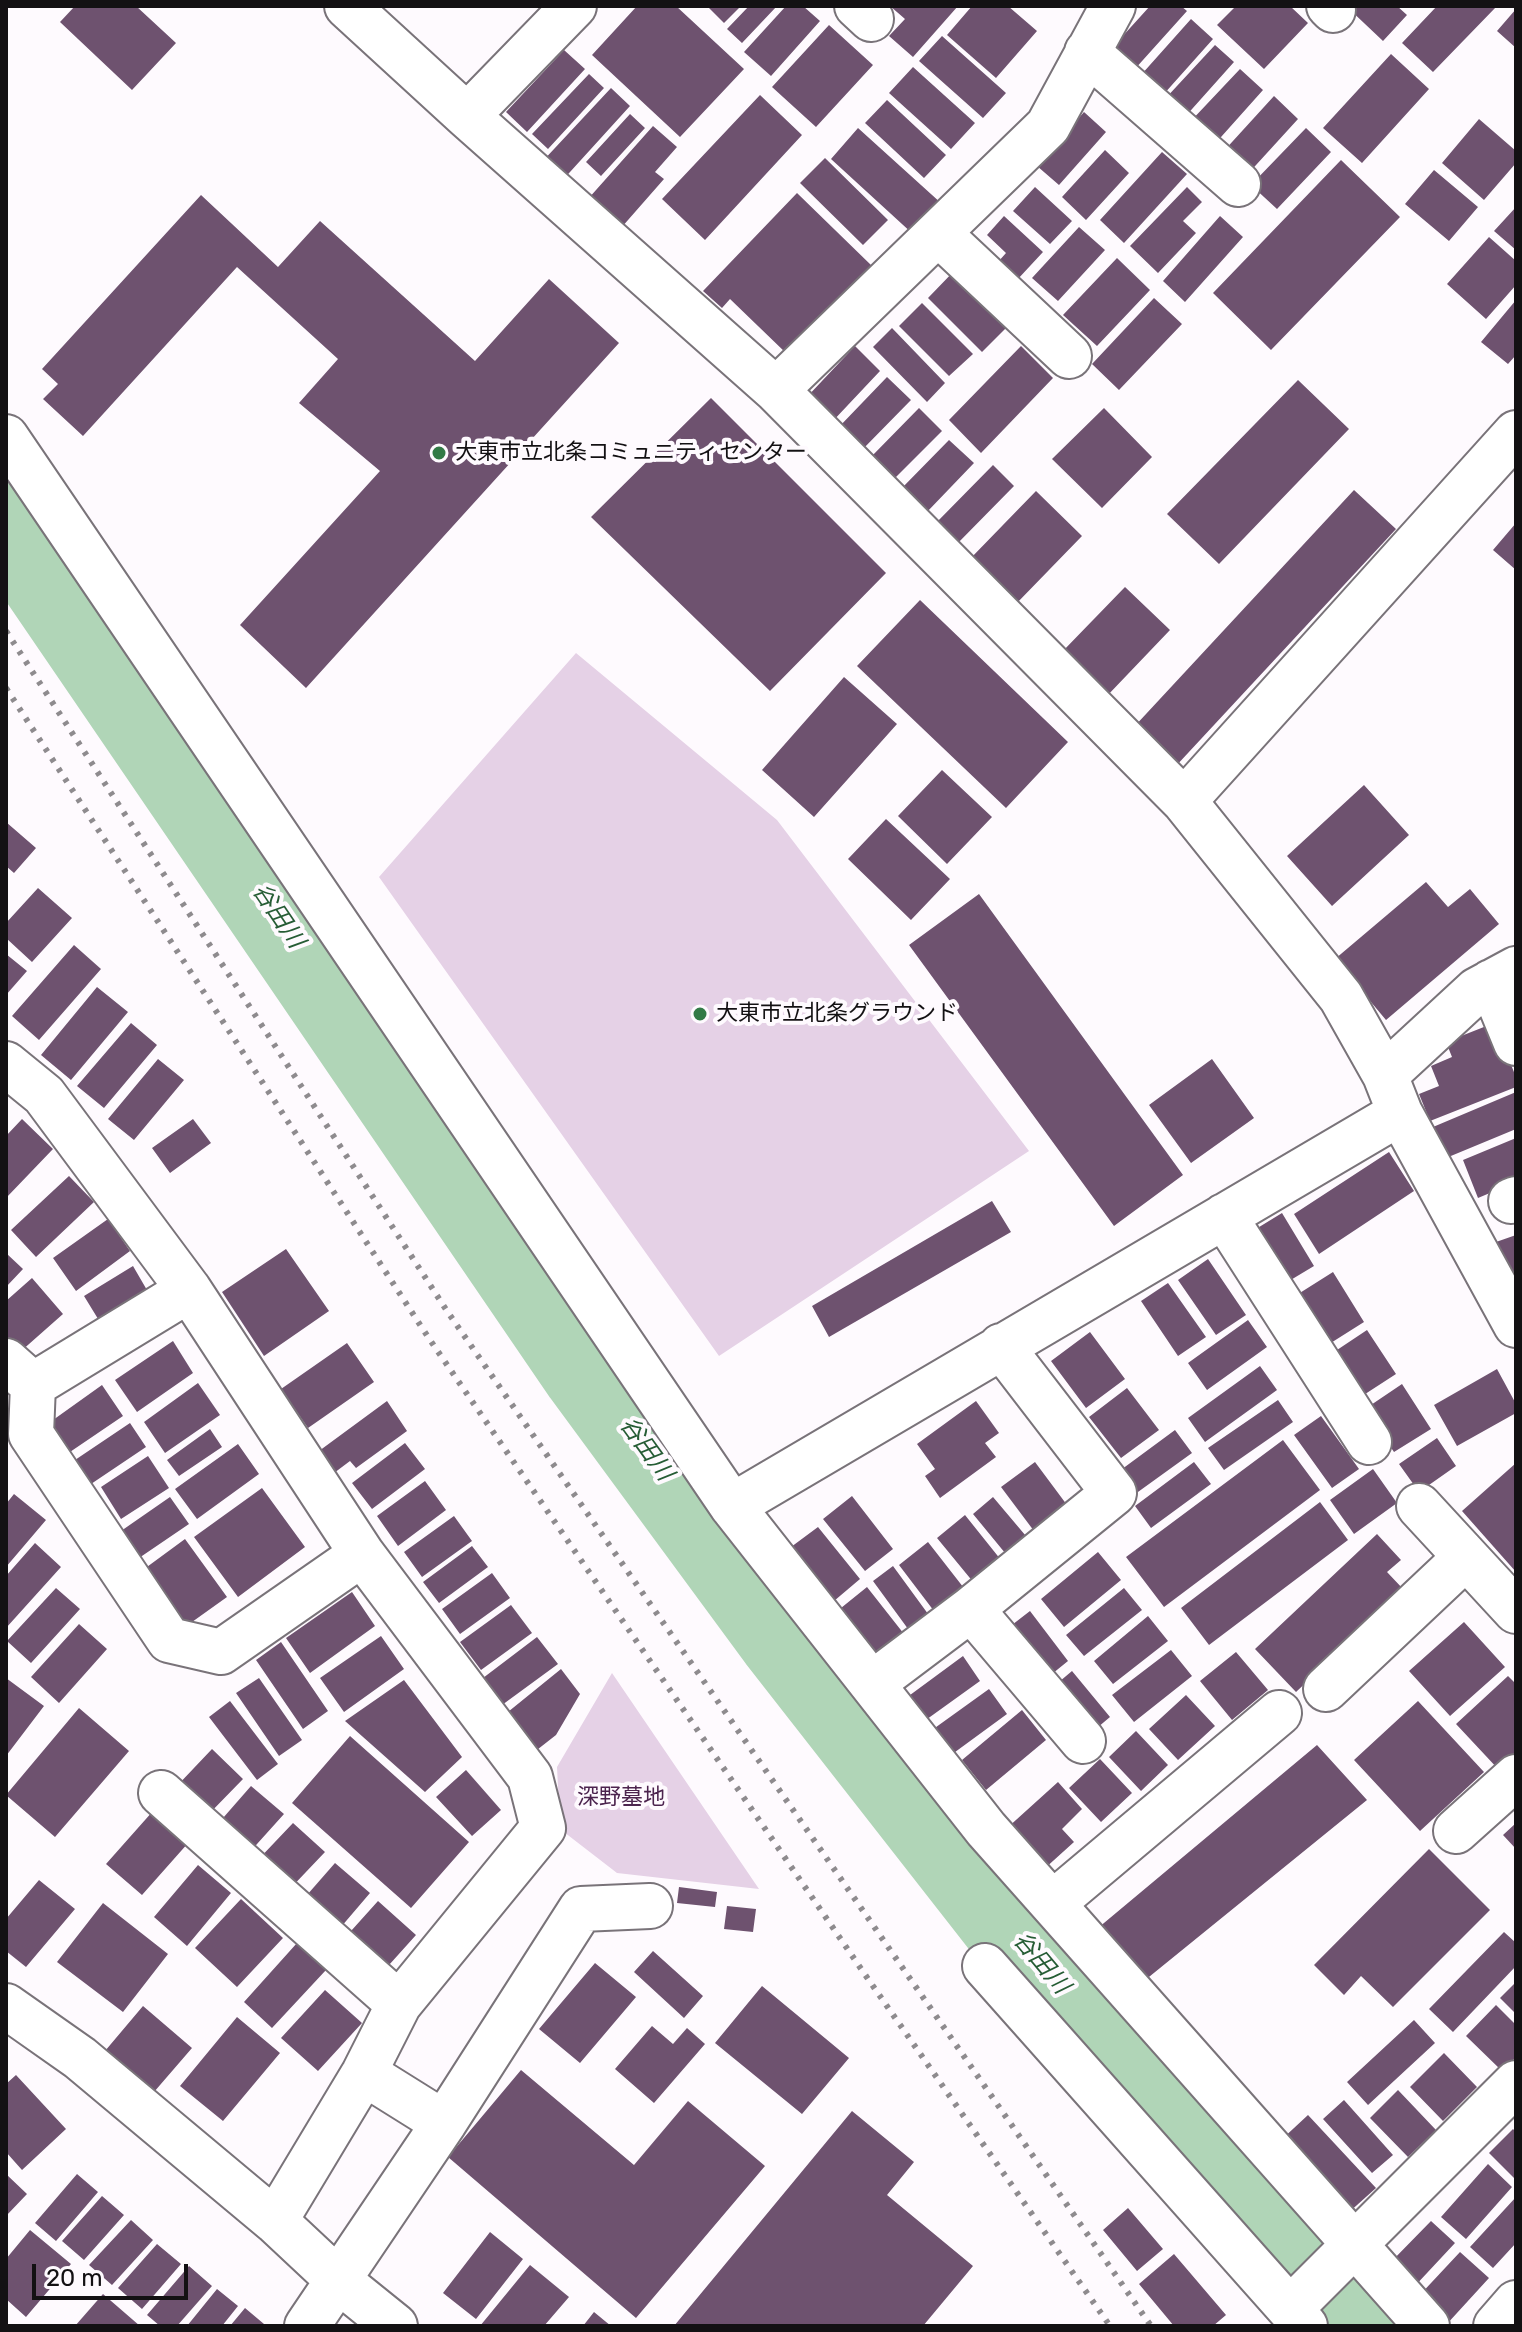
<!DOCTYPE html>
<meta charset="utf-8">
<style>
body{margin:0}
#map{position:relative;width:1522px;height:2332px;overflow:hidden;background:#fefafe;font-family:Rubik,sans-serif}
canvas{display:block}
.frame{position:absolute;inset:0;border:8px solid #131113;pointer-events:none}
.scale{position:absolute;left:32px;top:2264px;width:156px;height:36px;box-sizing:border-box;border:4px solid #131113;border-top:0;padding-left:10px;font-size:24px;line-height:28px;white-space:nowrap;color:#131113;-webkit-text-stroke:6px #fefafe;paint-order:stroke}
</style>
<div id="map">
<canvas width="1522" height="2332"></canvas>
<div class="frame"></div>
<div class="scale">20 m</div>
</div>
<script>
const context = document.querySelector('canvas').getContext('2d');
context.lineJoin = 'round';
function fillPath(path, color) {
  context.fillStyle = color;
  context.fill(path, 'evenodd');
}
function shape(rows) {
  const path = new Path2D();
  for (const r of rows) {
    path.moveTo(r[0], r[1]);
    for (let i = 2; i < r.length; i += 2) path.lineTo(r[i], r[i + 1]);
  }
  return path;
}
function strokePath(path, color, width, dash) {
  context.strokeStyle = color;
  context.lineWidth = width;
  context.lineCap = dash ? 'butt' : 'round';
  context.setLineDash(dash || []);
  context.stroke(path);
}
function label(font, color, halo, rows, align = 'center') {
  context.font = font + ' Rubik,"Noto Sans JP",sans-serif';
  context.lineWidth = 8;
  context.setLineDash([]);
  context.textBaseline = 'middle';
  context.strokeStyle = halo;
  context.fillStyle = color;
  for (const [text, x, y, turn = 0] of rows) {
    context.save();
    context.translate(x, y);
    context.rotate((+turn || 0) * Math.PI / 180);
    context.textAlign = isNaN(turn) ? turn : align;
    if (halo) context.strokeText(text, 0, 0);
    context.fillText(text, 0, 0);
    context.restore();
  }
}
const green = shape([
 [576,653,777,820,1029,1151,719,1356,379,877],
 [612,1673,759,1889,617,1873,560,1829,557,1767]
]);
const river = shape([
 [6,518,588,1370,783,1635,1023,1942,1358,2326]
]);
const building = shape([
 [75,6,136,6,176,43,132,90,60,22],
 [637,6,676,6,744,69,680,137,592,55],
 [707,6,741,6,724,23],
 [749,6,777,6,742,43,727,29],
 [786,6,803,6,820,21,771,76,744,52],
 [890,6,958,6,913,57,889,36,905,19],
 [972,6,1008,6,1037,31,996,78,947,35],
 [1150,6,1181,6,1187,11,1134,70,1111,49],
 [1236,6,1290,6,1308,23,1264,69,1217,25],
 [1346,6,1397,6,1407,15,1383,41],
 [1437,6,1497,6,1433,72,1402,43],
 [1516,9,1516,48,1497,31],
 [1191,19,1213,39,1163,95,1141,75],
 [829,25,873,65,816,127,772,87],
 [942,36,1006,93,983,118,919,61],
 [1215,45,1234,62,1184,118,1164,100],
 [564,50,585,69,527,132,506,112],
 [1391,54,1429,89,1362,163,1323,128],
 [913,67,975,123,951,149,889,93],
 [1240,69,1263,90,1213,146,1189,123],
 [589,74,604,88,548,149,532,134],
 [611,88,630,106,560,183,540,164],
 [760,95,802,135,705,240,662,199],
 [1274,96,1298,119,1246,176,1222,153],
 [887,100,946,155,924,178,865,123],
 [1084,112,1106,132,1059,185,1037,166],
 [630,114,645,128,601,176,586,162],
 [1479,119,1516,151,1516,163,1484,200,1442,163],
 [653,126,677,147,655,172,664,179,621,228,588,199],
 [858,128,942,204,914,235,831,159],
 [1306,128,1331,152,1277,209,1251,185],
 [1105,150,1129,173,1086,220,1062,197],
 [1162,152,1187,174,1124,243,1100,220],
 [825,158,888,220,863,245,800,183],
 [1341,160,1400,217,1271,350,1213,293],
 [1434,170,1478,207,1449,241,1405,204],
 [1035,187,1072,221,1050,244,1013,211],
 [1187,187,1202,202,1183,221,1196,233,1158,273,1130,246],
 [797,193,872,266,787,354,730,299,722,308,703,291],
 [201,195,278,267,320,221,475,361,549,279,619,343,306,688,240,625,380,471,299,403,338,359,237,267,83,436,43,399,58,384,42,369],
 [1516,207,1516,250,1494,231],
 [1004,216,1043,252,1017,280,998,262,1006,253,987,235],
 [1220,216,1243,237,1185,302,1163,281],
 [1079,227,1105,250,1058,301,1032,278],
 [1489,237,1516,261,1516,285,1486,319,1447,284],
 [1117,258,1150,290,1097,346,1063,315],
 [956,269,1010,324,982,352,928,298],
 [1154,298,1182,324,1119,390,1092,364],
 [1516,300,1516,355,1508,364,1481,342],
 [922,303,973,354,949,376,899,326],
 [892,328,945,383,927,402,873,347],
 [855,346,880,371,831,423,805,399],
 [1021,346,1053,378,981,453,949,420],
 [887,377,911,400,860,452,837,429],
 [1298,380,1349,429,1219,564,1167,514],
 [711,398,886,573,770,691,591,517],
 [919,408,942,431,893,480,870,458],
 [1104,408,1152,457,1102,508,1052,459],
 [949,440,974,463,926,513,900,490],
 [993,465,1014,486,955,546,934,525],
 [1354,490,1396,529,1175,767,1133,728],
 [1036,491,1082,536,1015,605,969,560],
 [1516,523,1516,570,1493,550],
 [1125,587,1170,630,1106,697,1061,653],
 [920,600,1068,742,1006,808,857,666],
 [844,677,897,724,814,817,762,770],
 [942,770,992,817,947,864,898,816],
 [1364,785,1409,835,1332,906,1287,856],
 [886,819,950,879,911,920,848,859],
 [6,822,36,848,14,873,6,866],
 [1426,882,1448,907,1470,889,1499,924,1386,1020,1335,959],
 [38,888,72,918,32,962,6,938,6,923],
 [979,894,1183,1175,1114,1226,909,945],
 [74,945,101,969,39,1040,12,1016],
 [6,954,27,971,6,995],
 [97,987,128,1012,71,1080,41,1055],
 [131,1023,157,1045,104,1108,77,1086],
 [1494,1023,1516,1077,1516,1087,1430,1121,1419,1094,1439,1086,1431,1066,1452,1057,1446,1042],
 [158,1059,184,1080,134,1140,108,1119],
 [1212,1059,1254,1118,1191,1163,1149,1105],
 [1516,1092,1516,1129,1446,1158,1433,1127],
 [22,1119,53,1149,6,1198,6,1136],
 [193,1119,211,1143,170,1173,152,1148],
 [1516,1138,1516,1182,1478,1198,1463,1160],
 [1389,1152,1414,1191,1319,1254,1294,1214],
 [69,1176,94,1202,36,1257,11,1230],
 [992,1201,1011,1232,829,1337,812,1306],
 [1282,1213,1314,1266,1284,1284,1251,1232],
 [108,1219,130,1251,76,1291,53,1258],
 [1516,1235,1516,1297,1496,1242],
 [286,1249,329,1311,264,1356,222,1292],
 [6,1253,23,1269,6,1287],
 [1208,1259,1246,1315,1216,1335,1178,1280],
 [133,1266,151,1297,103,1327,84,1296],
 [1333,1272,1364,1322,1326,1346,1295,1296],
 [32,1278,63,1314,20,1352,6,1336,6,1301],
 [1168,1283,1206,1337,1178,1356,1141,1301],
 [1248,1320,1267,1347,1207,1390,1188,1363],
 [1367,1330,1396,1374,1359,1398,1331,1354],
 [1090,1332,1125,1379,1086,1408,1051,1361],
 [173,1341,193,1373,137,1412,115,1380],
 [347,1343,374,1382,308,1428,281,1389],
 [1260,1366,1277,1390,1205,1442,1188,1418],
 [1497,1369,1516,1404,1516,1413,1457,1446,1434,1405],
 [198,1383,220,1415,165,1453,144,1422],
 [1402,1384,1431,1429,1394,1452,1365,1409],
 [102,1385,123,1416,67,1454,46,1425],
 [1127,1388,1159,1430,1121,1458,1089,1417],
 [1278,1400,1293,1422,1224,1470,1208,1448],
 [387,1401,407,1431,356,1468,350,1461,334,1473,319,1451],
 [976,1401,999,1433,985,1443,996,1457,940,1498,925,1476,935,1469,917,1444],
 [1321,1416,1359,1469,1332,1488,1294,1435],
 [130,1423,146,1447,91,1484,75,1460],
 [210,1429,222,1447,179,1476,167,1460],
 [1175,1430,1192,1453,1131,1497,1114,1475],
 [1437,1438,1456,1466,1419,1492,1399,1464],
 [1283,1440,1320,1490,1164,1607,1126,1557],
 [405,1443,425,1469,372,1509,352,1483],
 [238,1444,259,1474,197,1519,175,1489],
 [148,1456,169,1488,121,1519,101,1487],
 [1035,1462,1067,1505,1034,1531,1001,1487],
 [1194,1462,1211,1484,1151,1528,1135,1506],
 [1516,1463,1516,1572,1462,1511],
 [1373,1469,1397,1503,1354,1534,1330,1500],
 [425,1481,446,1510,398,1546,377,1516],
 [262,1488,305,1547,238,1597,194,1537],
 [14,1494,46,1520,6,1567,6,1504],
 [852,1496,893,1549,865,1571,823,1519],
 [170,1497,189,1524,139,1558,121,1531],
 [993,1497,1031,1542,1010,1559,973,1514],
 [1320,1502,1348,1540,1209,1645,1181,1608],
 [965,1515,1001,1560,974,1583,937,1538],
 [454,1516,472,1541,422,1577,404,1552],
 [818,1527,860,1579,834,1601,791,1547],
 [1377,1534,1401,1560,1387,1572,1404,1590,1296,1692,1255,1649],
 [185,1539,227,1597,178,1632,136,1575],
 [928,1542,967,1592,937,1615,899,1565],
 [35,1543,61,1567,6,1628,6,1576],
 [472,1546,488,1567,439,1603,423,1582],
 [1098,1552,1121,1580,1064,1627,1041,1599],
 [893,1566,931,1618,911,1633,873,1581],
 [492,1573,510,1598,460,1634,442,1609],
 [867,1587,904,1634,877,1655,841,1608],
 [56,1588,80,1609,31,1663,7,1641],
 [1124,1588,1142,1610,1084,1656,1066,1635],
 [352,1592,375,1626,310,1673,286,1638],
 [511,1605,532,1633,481,1670,460,1642],
 [1030,1611,1068,1661,1047,1678,1008,1628],
 [1148,1616,1168,1641,1113,1684,1094,1661],
 [1464,1622,1505,1667,1450,1716,1409,1671],
 [79,1624,107,1649,59,1703,31,1677],
 [381,1636,404,1669,344,1712,320,1678],
 [537,1637,558,1664,502,1705,483,1678],
 [281,1642,328,1711,303,1729,256,1660],
 [1171,1650,1192,1676,1134,1722,1112,1695],
 [1236,1652,1268,1690,1232,1720,1200,1681],
 [963,1656,980,1681,923,1722,906,1698],
 [561,1669,580,1694,556,1735,533,1753,503,1716],
 [1072,1671,1110,1717,1091,1733,1053,1687],
 [1508,1676,1516,1684,1516,1754,1499,1770,1456,1724],
 [6,1678,44,1706,6,1756],
 [259,1678,302,1740,279,1756,236,1693],
 [404,1680,462,1757,425,1792,345,1721],
 [989,1689,1007,1714,951,1755,932,1730],
 [1186,1695,1215,1726,1178,1760,1149,1729],
 [230,1701,278,1764,257,1780,209,1717],
 [1418,1701,1484,1772,1420,1831,1354,1760],
 [79,1708,129,1751,55,1837,6,1795],
 [1022,1710,1046,1740,986,1790,962,1760],
 [1136,1731,1168,1765,1141,1791,1109,1757],
 [350,1736,469,1842,411,1908,292,1803],
 [1317,1745,1367,1800,1144,1981,1098,1928],
 [212,1749,243,1779,205,1818,175,1788],
 [1100,1759,1132,1793,1101,1822,1069,1788],
 [466,1770,501,1810,472,1836,436,1797],
 [1058,1782,1082,1809,1062,1829,1074,1842,1043,1870,1006,1829],
 [251,1786,284,1814,248,1854,216,1826],
 [153,1811,189,1842,142,1895,106,1864],
 [293,1823,325,1852,286,1893,255,1863],
 [1516,1823,1516,1849,1503,1835],
 [1429,1849,1490,1910,1393,2007,1361,1976,1344,1995,1314,1965],
 [335,1863,370,1893,335,1934,300,1903],
 [198,1865,231,1893,187,1946,154,1917],
 [39,1880,75,1909,26,1967,6,1951,6,1919],
 [679,1887,717,1892,715,1907,677,1903],
 [241,1899,283,1938,237,1987,195,1948],
 [378,1901,416,1935,380,1975,342,1941],
 [103,1903,168,1954,123,2012,57,1962],
 [727,1906,756,1909,753,1932,724,1929],
 [1504,1932,1516,1943,1516,1966,1453,2032,1429,2009],
 [297,1943,326,1970,272,2028,244,2002],
 [653,1951,703,1996,684,2018,634,1972],
 [595,1963,636,1997,580,2063,539,2029],
 [1516,1982,1516,2014,1500,1998],
 [762,1986,849,2058,802,2114,715,2043],
 [325,1990,362,2023,318,2071,281,2038],
 [1496,2005,1516,2025,1516,2057,1502,2071,1466,2036],
 [143,2006,192,2048,154,2092,105,2051],
 [237,2017,280,2053,223,2121,180,2086],
 [1414,2020,1435,2043,1368,2105,1347,2082],
 [652,2026,673,2044,687,2028,705,2044,654,2103,615,2069],
 [1444,2053,1477,2087,1443,2121,1410,2087],
 [521,2070,634,2165,688,2101,765,2166,636,2318,448,2157],
 [16,2075,66,2129,22,2170,6,2152,6,2084],
 [1398,2090,1436,2130,1408,2157,1370,2118],
 [1344,2100,1393,2155,1372,2173,1323,2119],
 [852,2111,914,2162,887,2195,973,2266,923,2326,674,2326],
 [1308,2115,1376,2188,1347,2214,1280,2141],
 [1513,2129,1516,2132,1516,2180,1489,2153],
 [1488,2164,1512,2187,1466,2239,1441,2217],
 [6,2174,27,2194,6,2216],
 [77,2174,98,2192,56,2241,35,2223],
 [102,2196,124,2215,84,2260,62,2241],
 [1516,2197,1516,2243,1493,2268,1470,2247],
 [1128,2208,1163,2249,1137,2271,1103,2230],
 [131,2220,153,2240,112,2285,89,2265],
 [1431,2221,1455,2243,1413,2288,1388,2265],
 [30,2230,71,2264,26,2317,6,2299,6,2259],
 [490,2232,523,2259,476,2319,443,2293],
 [157,2244,181,2264,142,2309,118,2288],
 [1460,2252,1489,2278,1446,2325,1417,2298],
 [1174,2254,1226,2315,1213,2326,1174,2326,1139,2284],
 [530,2265,569,2297,544,2326,480,2326],
 [189,2266,212,2286,177,2326,160,2326,147,2315],
 [217,2289,238,2306,222,2326,187,2326],
 [103,2294,140,2326,75,2326],
 [245,2308,264,2324,263,2326,230,2326],
 [594,2312,611,2326,583,2326]
]);
const minor = shape([
 [347,6,467,116,776,390,1184,801,1341,997,1385,1075,1400,1113,1516,1325],
 [857,6,871,19],
 [1329,6,1333,10],
 [1087,52,1238,184],
 [467,116,574,6],
 [938,233,1069,356],
 [776,390,1048,126,1113,6],
 [6,437,732,1506,986,1829,1427,2326],
 [1184,801,1516,433],
 [1491,982,1516,1043],
 [6,1064,44,1095,189,1290,362,1554,530,1777,543,1828,399,2004,364,2073,275,2221],
 [1385,1075,1477,990,1516,969],
 [1511,1201,1516,1199],
 [1224,1216,1369,1442],
 [189,1290,33,1385,31,1434,169,1640,221,1652,362,1554],
 [6,1361,33,1385],
 [732,1506,1400,1113],
 [1419,1506,1516,1611],
 [971,1609,1083,1741],
 [890,1670,971,1609,1114,1493,1001,1346],
 [1326,1689,1466,1557],
 [161,1793,399,2004],
 [1456,1831,1516,1777],
 [1053,1903,1279,1713],
 [985,1966,1305,2326],
 [6,2006,80,2058,275,2221,338,2280,395,2326],
 [364,2073,444,2123],
 [1290,2309,1516,2083],
 [307,2326,444,2123,581,1909,650,1906],
 [1496,2326,1516,2303]
]);
const rail = shape([
 [6,631,447,1311,1151,2326],
 [6,688,428,1337,866,1976,1110,2326]
]);
const markers = [
 [439,453,8,"#327a46"],
 [700,1014,8,"#327a46"]
];
const poiNames = [
 ["大東市立北条コミュニティセンター",455,453],
 ["大東市立北条グラウンド",716,1014]
];
const parkNames = [
 ["深野墓地",621,1798]
];
const waterNames = [
 ["谷田川",278,916,56],
 ["谷田川",646,1449,54],
 ["谷田川",1041,1963,50]
];
fillPath(green, '#e5d1e6');
strokePath(river, '#b0d5b7', 94);
fillPath(building, '#6e526f');
strokePath(minor, '#797379', 48);
strokePath(minor, '#fff', 44);
strokePath(rail, '#8e8b8e', 6, [4, 8]);
for (const [x, y, r, color] of markers) {
  const dot = new Path2D();
  dot.arc(x, y, r, 0, 2 * Math.PI);
  context.fillStyle = color;
  context.fill(dot);
  strokePath(dot, '#fefafe', 3);
}
label('22px', '#131113', '#fefafe', poiNames, 'left');
label('22px', '#4c244e', '#fefafe', parkNames);
label('italic 24px', '#265c35', '#fefafe', waterNames);
</script>
